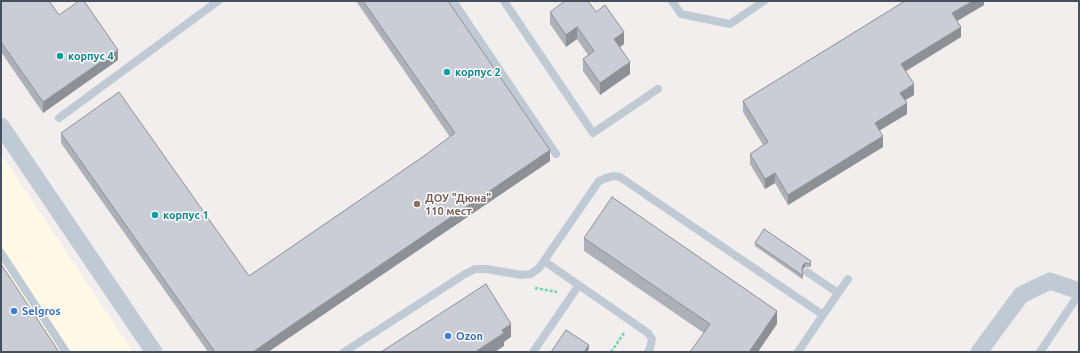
<!DOCTYPE html>
<meta charset="utf-8">
<style>
body{margin:0}
#map{position:relative;width:1080px;height:353px;overflow:hidden;background:#f2eeee;font-family:Ubuntu,sans-serif}
canvas{display:block}
.frame{position:absolute;inset:0;border:2px solid #45515e;pointer-events:none}
</style>
<div id="map">
<canvas width="1080" height="353"></canvas>
<div class="frame"></div>
</div>
<script>
const context = document.querySelector('canvas').getContext('2d');
context.lineJoin = 'round';
function fillPath(path, color) {
  context.fillStyle = color;
  context.fill(path, 'evenodd');
}
function shape(rows) {
  const path = new Path2D();
  for (const r of rows) {
    path.moveTo(r[0], r[1]);
    for (let i = 2; i < r.length; i += 2) path.lineTo(r[i], r[i + 1]);
  }
  return path;
}
function strokePath(path, color, width, dash) {
  context.strokeStyle = color;
  context.lineWidth = width;
  context.lineCap = dash ? 'butt' : 'round';
  context.setLineDash(dash || []);
  context.stroke(path);
}
function label(font, color, halo, rows, align = 'center') {
  context.font = font + ' Ubuntu,sans-serif';
  context.lineWidth = 3;
  context.setLineDash([]);
  context.textBaseline = 'middle';
  context.strokeStyle = halo;
  context.fillStyle = color;
  for (const [text, x, y, turn = 0] of rows) {
    context.save();
    context.translate(x, y);
    context.rotate((+turn || 0) * Math.PI / 180);
    context.textAlign = isNaN(turn) ? turn : align;
    if (halo) context.strokeText(text, 0, 0);
    context.fillText(text, 0, 0);
    context.restore();
  }
}
const commercial = shape([
 [1,154,133,352,1,352]
]);
const path = shape([
 [535,288,557,292],
 [611,352,624,333]
]);
const lane = shape([
 [453,1,556,154],
 [504,1,593,133,658,89],
 [672,1,681,14,730,24,764,1],
 [59,118,218,1],
 [1,253,66,352],
 [544,261,648,333,652,339,650,348,648,352],
 [807,272,838,293],
 [823,315,848,279],
 [344,352,465,274,475,269,487,269,521,275,531,274,539,268,599,181,606,178,614,176,620,177,823,315,798,352],
 [533,352,579,285],
 [1040,352,1079,294]
]);
const street = shape([
 [1,126,154,352],
 [979,352,1021,295,1050,281,1079,291]
]);
const wall = shape([
 [1,1,118,60,43,113,1,52],
 [356,1,448,1,550,161,268,352,208,352,61,143,61,133,249,276,424,156,450,137],
 [984,1,984,5,957,21,961,37,906,71,914,95,905,100,907,114,879,131,883,147,788,205,775,183,765,189,750,164,750,154,763,145,743,112,743,101],
 [550,12,596,12,624,44,620,47,630,74,600,95,583,71,583,59,588,55,577,39,566,47,550,24],
 [584,238,777,324,704,333,584,251],
 [755,243,811,265,810,267,805,267,802,270,803,276,802,279,755,246]
]);
const shadedWall = shape([
 [973,1,984,1,984,5,952,24,952,13],
 [577,27,577,39,566,47,566,35],
 [961,27,961,37,901,74,901,64],
 [624,32,624,44,614,51,614,39],
 [118,50,118,60,43,113,43,102],
 [630,62,630,74,600,95,600,83],
 [914,84,914,95,900,103,900,93],
 [907,103,907,114,875,133,875,123],
 [883,136,883,147,788,205,788,195],
 [550,150,550,161,268,352,253,352,286,329],
 [775,173,775,183,765,189,765,179],
 [811,261,811,265,810,267,810,264],
 [805,263,805,267,803,269,802,272,802,269,803,265],
 [803,273,803,276,802,279,802,275],
 [777,311,777,324,758,352,749,352],
 [511,324,511,337,504,342,504,346,495,352,475,352,502,330],
 [589,345,589,349,586,352,584,352]
]);
const building = shape([
 [1,1,49,1,59,15,79,1,84,1,118,50,43,102,1,42,1,1],
 [363,1,448,1,550,150,286,329,253,352,215,352,61,133,119,92,249,276,424,156,455,133,363,1],
 [565,1,588,1,596,12,605,5,624,32,614,39,630,62,600,83,583,59,594,51,577,27,566,35,550,12,565,1],
 [905,1,973,1,952,13,961,27,901,64,914,84,900,93,907,103,875,123,883,136,788,195,775,173,765,179,750,154,768,142,743,101,905,1],
 [612,197,777,311,749,352,690,352,710,324,584,238,612,197],
 [764,229,811,261,810,264,805,263,803,265,802,269,803,273,802,275,755,243,764,229],
 [1,264,59,352,1,352,1,264],
 [486,284,511,324,502,330,504,333,475,352,381,352,486,284],
 [566,330,589,345,584,352,551,352,566,330]
]);
const markers = [
 [60,56,4,"#0f9aa8"],
 [447,72,4,"#0f9aa8"],
 [417,204,4,"#8d6e63"],
 [155,215,4,"#0f9aa8"],
 [14,311,4,"#3f7fe0"],
 [448,336,4,"#3f7fe0"]
];
const cultureNames = [
 ["корпус 4",68,56],
 ["корпус 2",455,72],
 ["корпус 1",163,215]
];
const educationNames = [
 ["ДОУ \"Дюна\"",425,198],
 ["110 мест",425,211]
];
const shopNames = [
 ["Selgros",22,311],
 ["Ozon",456,336]
];
fillPath(commercial, '#fef8e6');
strokePath(path, '#6cd6a6', 2.5, [3, 2]);
strokePath(lane, '#c0cad5', 8);
strokePath(street, '#c0cad5', 17);
fillPath(wall, '#aeb0b7');
fillPath(shadedWall, '#8d9095');
fillPath(building, '#cacdd5');
strokePath(building, '#8d9095', 1);
for (const [x, y, r, color] of markers) {
  const dot = new Path2D();
  dot.arc(x, y, r, 0, 2 * Math.PI);
  context.fillStyle = color;
  context.fill(dot);
  strokePath(dot, '#fff', 1.5);
}
label('bold 11px', '#0d838f', '#fff', cultureNames, 'left');
label('bold 11px', '#785e54', '#fff', educationNames, 'left');
label('bold 11px', '#366cbe', '#fff', shopNames, 'left');
</script>
